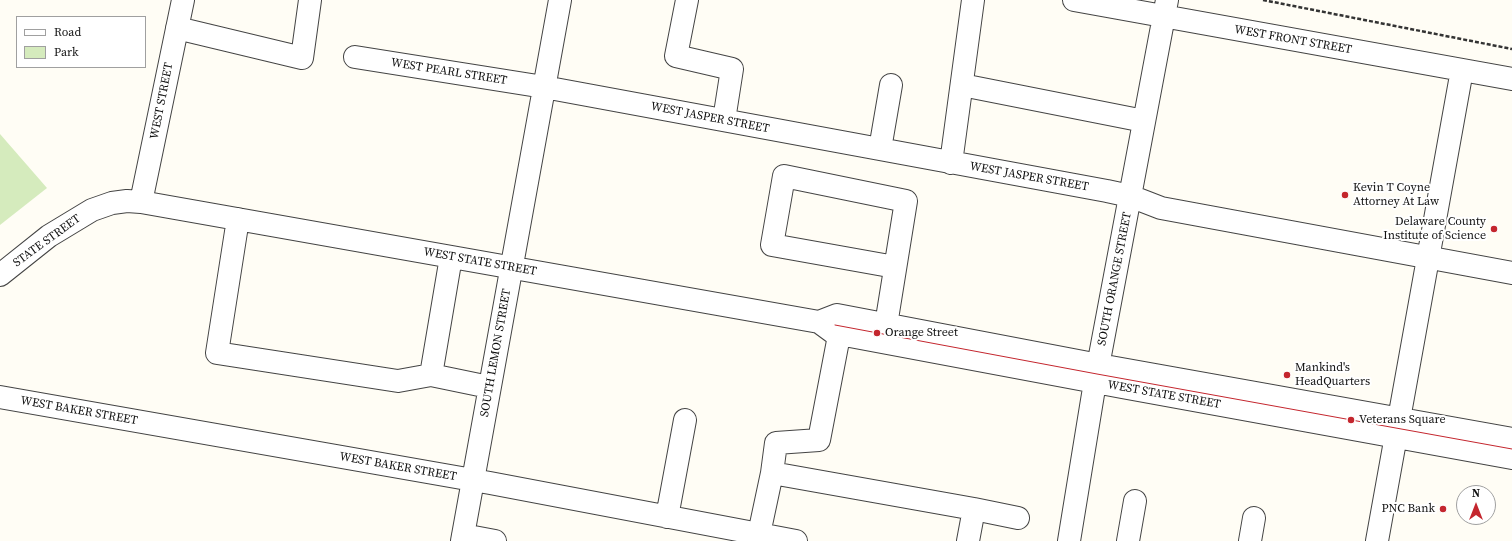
<!DOCTYPE html>
<style>
body{margin:0}
#map{position:relative;width:1512px;height:541px;overflow:hidden;background:#fffdf5;font-family:"Source Serif 4",serif}
canvas{display:block}
.legend{position:absolute;left:16px;top:16px;width:130px;height:52px;box-sizing:border-box;background:#fff;border:1px solid #a0a0a0;margin:0;padding:5px 7px;list-style:none;font-size:12px;color:#111}
.legend li{display:flex;align-items:center;gap:8px;height:20px}
.legend b{width:20px;border:1px solid #a0a0a0}
.north{position:absolute;left:1456px;top:485px;width:40px;height:40px;box-sizing:border-box;background:#fff;border:1px solid #a0a0a0;border-radius:50%;rotate:0deg;font-size:11px;font-weight:700;line-height:16px;text-align:center;color:#111}
.north::after{content:'';display:block;margin:auto;width:14px;height:18px;background:#c4262e;clip-path:polygon(50% 0,100% 100%,50% 72%,0 100%)}
</style>
<div id="map">
<canvas width="1512" height="541"></canvas>
<ul class="legend">
<li><b style="height:5px;background:#fff"></b>Road</li>
<li><b style="height:11px;background:#d5ebbd"></b>Park</li>
</ul>
<div class="north">N</div>
</div>
<script>
const context = document.querySelector('canvas').getContext('2d');
context.lineJoin = 'round';
function fillPath(path, color) {
  context.fillStyle = color;
  context.fill(path, 'evenodd');
}
function shape(rows) {
  const path = new Path2D();
  for (const r of rows) {
    path.moveTo(r[0], r[1]);
    for (let i = 2; i < r.length; i += 2) path.lineTo(r[i], r[i + 1]);
  }
  return path;
}
function strokePath(path, color, width, dash) {
  context.strokeStyle = color;
  context.lineWidth = width;
  context.lineCap = dash ? 'butt' : 'round';
  context.setLineDash(dash || []);
  context.stroke(path);
}
function label(font, color, halo, rows, align = 'center') {
  context.font = font + ' "Source Serif 4",serif';
  context.lineWidth = 4;
  context.setLineDash([]);
  context.textBaseline = 'middle';
  context.strokeStyle = halo;
  context.fillStyle = color;
  for (const [text, x, y, turn = 0] of rows) {
    context.save();
    context.translate(x, y);
    context.rotate((+turn || 0) * Math.PI / 180);
    context.textAlign = isNaN(turn) ? turn : align;
    if (halo) context.strokeText(text, 0, 0);
    context.fillText(text, 0, 0);
    context.restore();
  }
}
const green = shape([
 [0,134,47,188,0,225]
]);
const path = shape([
 [1263,0,1512,49]
]);
const minor = shape([
 [687,0,676,56,732,69,724,120],
 [1074,0,1512,79],
 [177,28,302,58,310,0],
 [355,57,544,87,1107,191,1130,196,1161,208,1512,273],
 [962,85,1144,121],
 [880,149,891,85],
 [951,163,973,0],
 [141,202,183,0],
 [238,219,217,353,398,381,431,375],
 [451,257,431,375,489,387],
 [0,275,49,236,92,210,112,203,127,201,141,202,819,322,834,333,1122,387,1512,458],
 [842,320,819,440,776,443,772,473,974,509,968,541],
 [819,322,837,315,1099,365,1512,439],
 [883,339,886,325,906,201,784,176,772,245,895,267],
 [0,397,490,483,796,541],
 [974,509,1018,518],
 [667,517,685,420],
 [759,534,772,473],
 [463,535,495,541],
 [462,541,560,0],
 [1069,541,1095,382,1167,0],
 [1128,541,1135,501],
 [1250,541,1254,518],
 [1377,541,1462,70]
]);
const tram = shape([
 [835,325,1097,374,1512,449]
]);
const markers = [
 [1345,195,4,"#c4262e"],
 [1494,229,4,"#c4262e"],
 [877,333,4,"#c4262e"],
 [1287,375,4,"#c4262e"],
 [1351,420,4,"#c4262e"],
 [1443,509,4,"#c4262e"]
];
const streetNames = [
 ["WEST FRONT STREET",1293,40,10],
 ["WEST PEARL STREET",449,72,9],
 ["WEST STREET",162,101,-79],
 ["WEST JASPER STREET",710,118,11],
 ["WEST JASPER STREET",1029,177,10],
 ["STATE STREET",47,241,-36],
 ["WEST STATE STREET",480,262,10],
 ["SOUTH ORANGE STREET",1115,279,-79],
 ["SOUTH LEMON STREET",496,353,-80],
 ["WEST STATE STREET",1164,395,10],
 ["WEST BAKER STREET",79,411,10],
 ["WEST BAKER STREET",398,467,10]
];
const poiNames = [
 ["Kevin T Coyne",1353,188],
 ["Attorney At Law",1353,202],
 ["Delaware County",1486,222,"right"],
 ["Institute of Science",1486,236,"right"],
 ["Orange Street",885,333],
 ["Mankind's",1295,368],
 ["HeadQuarters",1295,382],
 ["Veterans Square",1359,420],
 ["PNC Bank",1435,509,"right"]
];
fillPath(green, '#d5ebbd');
strokePath(minor, '#444', 24);
strokePath(path, '#333', 2.5, [4, 2]);
strokePath(minor, '#fff', 22);
strokePath(tram, '#c4262e', 1);
for (const [x, y, r, color] of markers) {
  const dot = new Path2D();
  dot.arc(x, y, r, 0, 2 * Math.PI);
  context.fillStyle = color;
  context.fill(dot);
  strokePath(dot, '#fff', 1.5);
}
label('12px', '#111', '#fff', streetNames);
label('12px', '#111', '#fff', poiNames, 'left');
</script>
